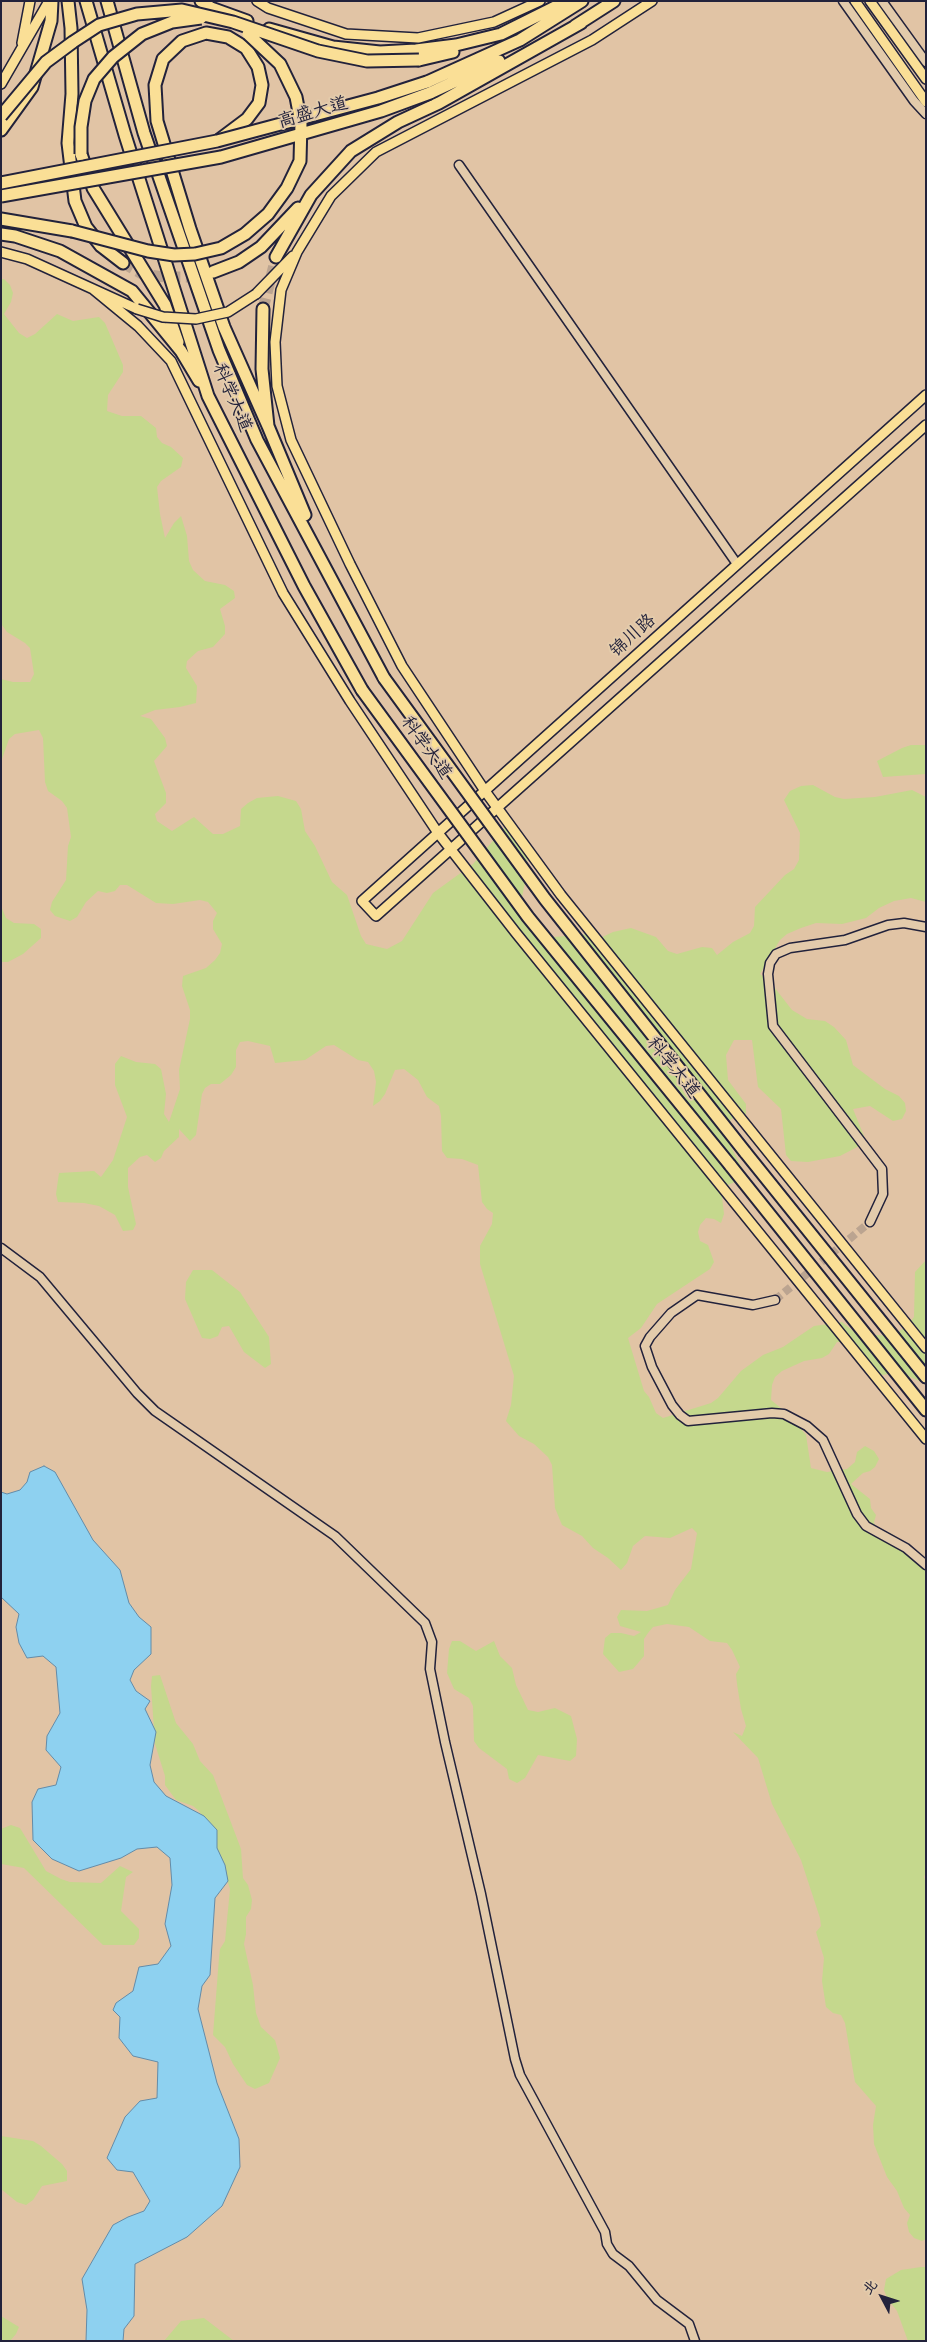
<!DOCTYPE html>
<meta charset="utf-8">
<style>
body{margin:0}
#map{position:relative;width:927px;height:2342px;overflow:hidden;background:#e1c4a5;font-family:Sriracha,"LXGW WenKai TC",sans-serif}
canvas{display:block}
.frame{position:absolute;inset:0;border:2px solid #22223b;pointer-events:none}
.north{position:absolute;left:857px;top:2272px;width:50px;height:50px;-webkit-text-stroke:4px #e3cbab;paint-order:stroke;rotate:310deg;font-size:14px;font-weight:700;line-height:20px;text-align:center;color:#22223b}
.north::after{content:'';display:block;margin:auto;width:18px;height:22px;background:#22223b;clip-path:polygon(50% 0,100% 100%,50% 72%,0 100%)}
</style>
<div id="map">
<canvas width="927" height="2342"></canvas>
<div class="frame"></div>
<div class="north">北</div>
</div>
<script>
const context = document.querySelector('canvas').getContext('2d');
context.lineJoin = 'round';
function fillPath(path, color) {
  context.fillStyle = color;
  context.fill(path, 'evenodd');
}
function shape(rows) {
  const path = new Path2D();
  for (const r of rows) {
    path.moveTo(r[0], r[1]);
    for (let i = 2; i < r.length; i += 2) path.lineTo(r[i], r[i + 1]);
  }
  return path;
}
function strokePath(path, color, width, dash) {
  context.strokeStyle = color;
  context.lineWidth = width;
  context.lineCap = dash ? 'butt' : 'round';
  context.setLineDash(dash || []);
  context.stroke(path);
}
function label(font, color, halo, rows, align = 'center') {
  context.font = font + ' Sriracha,"LXGW WenKai TC",sans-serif';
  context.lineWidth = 4;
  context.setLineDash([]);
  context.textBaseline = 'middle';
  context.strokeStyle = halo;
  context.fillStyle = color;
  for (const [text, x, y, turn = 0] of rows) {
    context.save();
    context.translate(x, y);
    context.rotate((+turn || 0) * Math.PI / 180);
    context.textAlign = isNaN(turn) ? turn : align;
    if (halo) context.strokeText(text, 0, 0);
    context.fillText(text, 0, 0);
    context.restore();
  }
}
const green = shape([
 [1,279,4,279,10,285,13,293,11,302,4,314,19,333,27,338,35,334,57,314,73,321,99,317,105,323,123,365,123,372,108,395,107,411,122,416,141,416,156,428,157,437,162,443,171,447,183,458,181,467,161,481,157,487,160,514,165,538,174,523,181,516,187,536,189,561,193,570,205,581,225,585,234,591,235,598,220,609,225,626,225,634,213,647,198,651,187,661,186,668,197,686,196,703,180,707,155,710,140,716,151,719,165,738,167,746,154,761,166,793,166,803,155,814,157,821,172,831,194,817,213,834,223,834,240,826,241,809,248,803,257,798,278,796,296,801,301,809,305,831,315,846,332,882,347,895,361,936,366,944,387,949,402,941,433,893,473,864,504,828,513,828,521,832,528,841,527,873,522,897,524,906,544,935,554,937,589,934,598,939,613,932,631,928,656,937,668,951,677,954,702,947,712,948,717,955,733,942,750,933,754,926,755,907,785,875,794,869,799,860,800,833,784,800,790,791,801,786,813,785,835,797,844,799,875,797,912,790,926,797,926,902,911,898,894,901,879,908,866,918,842,924,816,923,801,928,787,934,780,940,760,974,771,983,792,1010,807,1019,825,1021,834,1027,846,1040,853,1065,885,1089,899,1096,905,1103,906,1111,902,1119,893,1121,870,1106,853,1109,864,1136,863,1144,840,1156,808,1162,791,1161,786,1155,781,1109,758,1087,752,1040,734,1040,726,1055,728,1080,746,1104,746,1114,731,1119,728,1127,729,1143,743,1170,744,1178,721,1188,724,1214,721,1223,714,1219,706,1218,700,1225,698,1232,700,1241,708,1245,714,1262,710,1269,657,1304,641,1328,628,1338,644,1391,649,1397,656,1413,663,1418,711,1403,718,1398,741,1371,763,1355,783,1347,814,1326,842,1322,857,1334,892,1336,907,1326,914,1317,915,1272,926,1260,926,1384,899,1372,883,1375,874,1373,845,1342,837,1342,829,1354,822,1358,804,1361,782,1371,775,1377,772,1385,771,1400,798,1422,801,1429,806,1435,811,1468,827,1472,847,1469,855,1462,857,1452,865,1446,874,1451,879,1459,875,1467,870,1471,863,1473,851,1484,870,1499,871,1508,876,1515,874,1522,876,1529,892,1534,901,1541,912,1554,926,1562,926,1872,924,1877,926,1882,926,2239,922,2241,914,2238,909,2232,907,2223,910,2215,904,2208,897,2191,887,2177,874,2144,873,2125,876,2106,855,2082,845,2023,841,2015,833,2013,826,2007,822,1981,824,1958,816,1932,821,1926,820,1918,801,1860,772,1804,758,1758,733,1732,742,1736,746,1726,741,1709,737,1684,736,1674,740,1667,732,1650,727,1643,710,1641,689,1627,667,1624,653,1627,648,1633,644,1639,644,1656,633,1669,619,1672,603,1654,605,1638,611,1633,621,1633,634,1636,641,1632,620,1626,617,1617,621,1610,647,1611,668,1605,675,1590,691,1569,697,1533,692,1528,670,1538,645,1536,633,1546,627,1563,621,1570,608,1558,593,1548,582,1536,562,1525,555,1508,552,1465,548,1457,534,1444,519,1436,506,1421,511,1405,514,1376,480,1264,480,1246,492,1224,493,1213,487,1209,482,1202,478,1165,462,1159,447,1158,442,1151,441,1116,439,1106,427,1097,418,1080,404,1069,395,1070,385,1094,380,1101,373,1106,376,1082,374,1071,368,1062,358,1060,334,1045,326,1046,305,1060,275,1063,270,1046,248,1041,240,1042,236,1050,236,1067,231,1075,220,1084,211,1084,205,1088,202,1094,196,1135,190,1141,179,1129,179,1137,164,1151,161,1158,155,1162,147,1155,140,1157,128,1168,128,1187,136,1224,133,1230,123,1231,115,1215,99,1206,84,1203,58,1202,56,1194,59,1173,94,1171,101,1177,113,1160,127,1117,115,1085,115,1064,121,1056,136,1062,155,1064,161,1069,166,1094,164,1114,169,1122,180,1089,179,1070,190,1019,190,1010,182,986,183,976,206,968,215,960,220,953,222,944,213,929,213,921,217,913,208,902,200,900,173,904,156,903,127,885,120,885,115,891,107,893,98,891,86,902,77,917,70,921,55,916,50,910,52,902,66,880,68,846,71,837,67,808,62,801,48,791,45,782,43,738,39,730,15,734,9,739,1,762,1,679,13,682,30,682,34,674,30,648,25,643,7,632,2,625,1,617],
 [911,745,926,745,926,774,883,777,877,761,902,748],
 [1,906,6,918,14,923,34,924,41,929,41,938,23,954,8,962,1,962],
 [193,1270,212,1270,240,1292,269,1337,271,1364,265,1368,244,1352,229,1326,222,1327,218,1336,210,1339,202,1338,185,1299,186,1282],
 [452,1641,460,1641,476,1651,494,1641,500,1656,512,1668,516,1685,528,1710,538,1712,555,1708,571,1716,577,1739,576,1756,570,1761,538,1755,525,1778,517,1783,509,1779,507,1769,479,1748,474,1741,473,1706,469,1698,454,1689,447,1673,449,1649],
 [160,1675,176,1723,193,1744,200,1761,213,1775,241,1849,243,1878,248,1885,252,1900,251,1909,246,1917,246,1934,244,1944,253,1985,256,2013,261,2027,275,2040,280,2058,269,2083,255,2089,247,2085,233,2064,225,2047,213,2035,219,1958,220,1949,225,1941,230,1889,210,1828,199,1811,193,1806,176,1800,165,1785,165,1776,155,1744,151,1686,152,1676],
 [11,1825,20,1828,46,1871,61,1879,70,1882,101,1883,120,1866,133,1872,126,1877,121,1911,139,1929,139,1938,134,1945,103,1945,24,1868,1,1864,1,1829],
 [1,2136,33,2141,41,2146,62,2164,67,2171,67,2181,42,2186,33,2200,26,2205,17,2202,1,2189],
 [921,2267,926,2267,926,2341,908,2341,897,2311,887,2298,884,2290,886,2279,901,2270],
 [1,2316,19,2327,16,2334,10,2341,1,2341],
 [204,2318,234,2341,164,2341,181,2321]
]);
const water = shape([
 [44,1466,55,1472,93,1540,120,1570,129,1603,139,1617,151,1627,151,1654,134,1670,130,1680,136,1691,150,1701,145,1709,156,1732,150,1765,154,1782,166,1796,204,1816,217,1830,217,1848,225,1865,228,1881,215,1898,210,1975,202,1986,198,2009,217,2083,239,2139,240,2167,222,2206,187,2237,135,2264,134,2316,124,2329,123,2341,86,2341,87,2310,82,2279,113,2225,128,2217,144,2211,150,2201,133,2172,117,2170,107,2158,125,2117,140,2101,157,2098,158,2062,133,2056,119,2038,120,2017,113,2010,116,2003,133,1991,139,1967,158,1964,171,1946,165,1924,172,1885,170,1858,157,1847,137,1849,121,1858,79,1871,52,1859,33,1840,32,1802,38,1789,56,1785,61,1767,46,1750,47,1736,60,1713,56,1667,43,1656,27,1658,19,1643,16,1627,19,1614,1,1597,1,1492,7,1494,20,1490,27,1482,30,1472,44,1466]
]);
const minorTunnel = shape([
 [775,1300,870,1222]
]);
const highwayTunnel = shape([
 [123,263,142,274,165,277,188,277,213,272],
 [263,309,276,257]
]);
const minor = shape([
 [843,1,914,101,926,114],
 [882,1,926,62],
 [459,165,737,564],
 [870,1222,883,1194,882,1169,773,1026,768,974,770,963,776,954,790,948,845,940,888,925,904,923,926,927],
 [1,1248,40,1277,137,1393,155,1411,335,1536,425,1623,432,1642,430,1669,445,1742,481,1894,515,2059,520,2075,605,2232,607,2244,613,2254,629,2266,657,2300,689,2324,695,2341],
 [775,1300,753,1305,697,1295,671,1313,650,1337,645,1346,652,1367,672,1405,680,1415,688,1421,772,1413,784,1414,807,1426,823,1440,857,1514,866,1526,906,1548,926,1565]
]);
const major = shape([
 [257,1,268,8,346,34,418,38,494,22,540,1],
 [652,1,592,40,376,152,331,196,297,252,281,290,275,342,277,386,291,440,350,564,402,666,485,791,561,895,926,1348],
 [855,1,926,102],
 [870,1,926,79],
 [22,43,30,1],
 [1,84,49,1],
 [1,252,27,259,137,309],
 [93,289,138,326,171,361,283,593,350,701,438,833,516,933,926,1439],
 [256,294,293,256],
 [926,395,362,901,376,916,926,425]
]);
const highway = shape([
 [68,1,71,28,72,94,68,143,75,201,86,227,101,246,123,263],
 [86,1,125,135,208,396,304,586,362,690],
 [107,1,144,133,219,350,257,440,384,678],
 [201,1,211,8,247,21],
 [575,26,614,1],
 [269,29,333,47,380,52,416,50,456,45,501,34,567,1],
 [419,60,453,52],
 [427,82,520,40,582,1],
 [430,93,499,61],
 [1,130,32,87,51,21,52,1],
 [219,140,247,119,259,103,262,85,258,67,246,48,228,37,206,33,182,41,163,59,155,85,157,121,190,229,224,327,268,426],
 [81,154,93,188,165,305,178,342],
 [1,219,72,231],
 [1,234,15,236,60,251,132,291,181,351,199,381],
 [276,257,311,195,351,151,398,122,439,103,581,23],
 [213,272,239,262,261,247,298,208],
 [263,309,262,369,268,426,305,515],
 [745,1152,926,1377],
 [730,1165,926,1410]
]);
const majorBridge = shape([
 [137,309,163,317,196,319,228,312,256,294]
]);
const highwayBridge = shape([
 [1,116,46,62,73,42,99,25,137,14,182,10,233,22,318,51,367,61,419,60],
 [81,154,81,127,85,101,94,79,113,57,142,34,172,22,201,18],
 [1,183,217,141,378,98,427,82],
 [1,196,221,157,381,111,430,93],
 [72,231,148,251,174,255,195,254,221,248,245,234,268,214,287,188,300,161,301,123,296,97,280,64,248,34],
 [384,678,545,899,745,1152],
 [362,690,528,917,730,1165]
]);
const streetNames = [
 ["高盛大道",313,113,-16],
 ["科学大道",232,398,67],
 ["锦川路",633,636,-42],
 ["科学大道",426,748,54],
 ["科学大道",673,1068,51]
];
fillPath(green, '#c5d88d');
fillPath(water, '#8ed1f0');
strokePath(water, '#638ba8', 1);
strokePath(minorTunnel, '#bba490', 8, [8, 4]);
strokePath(highwayTunnel, '#bba490', 11, [11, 5.5]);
strokePath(minor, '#22223b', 11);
strokePath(major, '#22223b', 12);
strokePath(highway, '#22223b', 15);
strokePath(minor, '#e3cbab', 8);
strokePath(major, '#fadf96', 9);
strokePath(highway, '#fadf96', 11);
strokePath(majorBridge, '#22223b', 12, []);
strokePath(highwayBridge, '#22223b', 15, []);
strokePath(majorBridge, '#fadf96', 9);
strokePath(highwayBridge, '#fadf96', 11);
label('18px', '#22223b', '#e3cbab', streetNames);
</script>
